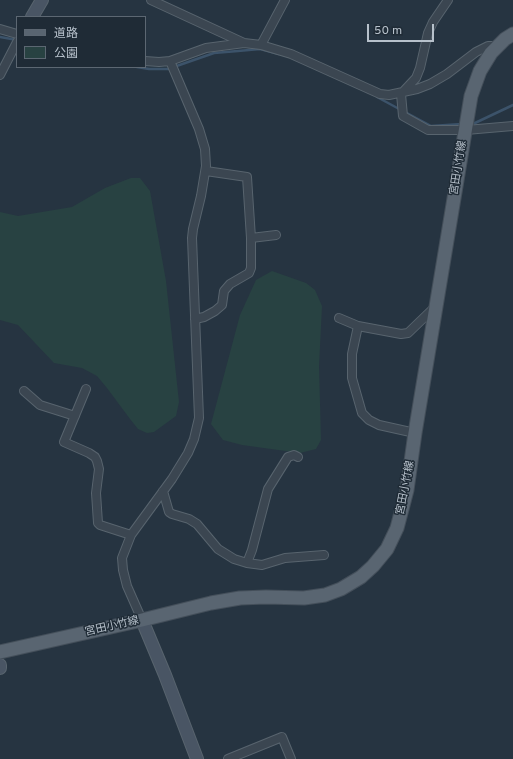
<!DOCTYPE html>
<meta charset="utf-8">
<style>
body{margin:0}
#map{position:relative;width:513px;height:759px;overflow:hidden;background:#263441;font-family:Overpass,"Noto Sans JP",sans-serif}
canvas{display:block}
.legend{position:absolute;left:16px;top:16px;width:130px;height:52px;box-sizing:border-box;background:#1f2b36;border:1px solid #5c6772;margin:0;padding:5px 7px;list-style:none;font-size:12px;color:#b7c1cb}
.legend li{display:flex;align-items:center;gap:8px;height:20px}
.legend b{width:20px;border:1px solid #5c6772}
.scale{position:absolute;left:367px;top:24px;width:67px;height:18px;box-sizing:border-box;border:2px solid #b7c1cb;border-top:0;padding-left:5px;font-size:12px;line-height:14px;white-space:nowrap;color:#b7c1cb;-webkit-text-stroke:3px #1f2b36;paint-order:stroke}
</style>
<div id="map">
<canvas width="513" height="759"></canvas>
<ul class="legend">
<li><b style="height:5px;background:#596571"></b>道路</li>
<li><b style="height:11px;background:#284242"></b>公園</li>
</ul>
<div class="scale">50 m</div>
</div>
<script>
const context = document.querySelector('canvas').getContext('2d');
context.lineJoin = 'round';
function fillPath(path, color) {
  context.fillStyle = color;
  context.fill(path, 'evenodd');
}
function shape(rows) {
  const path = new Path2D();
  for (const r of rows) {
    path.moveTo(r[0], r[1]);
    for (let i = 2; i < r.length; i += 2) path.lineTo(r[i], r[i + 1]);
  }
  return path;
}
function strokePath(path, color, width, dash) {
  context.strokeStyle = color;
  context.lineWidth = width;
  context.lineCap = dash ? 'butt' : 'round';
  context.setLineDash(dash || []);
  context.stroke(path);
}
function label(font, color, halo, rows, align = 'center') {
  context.font = font + ' Overpass,"Noto Sans JP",sans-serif';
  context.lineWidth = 3;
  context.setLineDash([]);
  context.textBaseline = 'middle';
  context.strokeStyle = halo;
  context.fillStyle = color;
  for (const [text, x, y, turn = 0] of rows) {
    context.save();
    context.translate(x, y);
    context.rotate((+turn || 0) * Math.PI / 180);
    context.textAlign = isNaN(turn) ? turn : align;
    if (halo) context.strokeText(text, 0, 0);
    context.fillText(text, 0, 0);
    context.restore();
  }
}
const green = shape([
 [131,178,140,178,150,191,166,281,179,402,176,416,154,432,147,433,138,429,130,419,107,388,97,376,82,368,54,363,18,325,0,320,0,212,18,216,72,207,105,188],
 [272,271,306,283,315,290,322,306,319,366,321,440,316,449,300,453,242,445,223,440,211,424,240,315,256,280]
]);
const stream = shape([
 [0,37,17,40],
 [137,67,149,69,168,69,214,53,238,51,260,49,279,54],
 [377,97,401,110],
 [405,112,431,126,462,124],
 [471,123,475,123,513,105]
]);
const street = shape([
 [151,0,244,43],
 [448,0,433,22,428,33,420,68,416,78,401,94,403,116,428,130,466,130,513,126],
 [0,29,17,34],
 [261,45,285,0],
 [145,61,159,62,170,61,206,48,244,43,261,45,291,54,380,94,389,95,417,89,430,84,447,74,476,52,488,46,498,46],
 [0,75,17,42],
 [251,238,276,235],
 [339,318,358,326,352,354,352,378,362,413,369,420,379,425,415,433],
 [195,319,204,317,215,311,222,305,224,291,230,284,249,273,251,268,251,238,247,177,206,171],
 [358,326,401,334,408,333,435,307],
 [86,389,64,442,89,453,95,457,97,461,99,469,96,493,98,523,100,525,131,535],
 [24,391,40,405,75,416],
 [163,491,169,512,172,514,189,519,197,524,218,549,234,559,247,563,262,565,285,558,324,555],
 [247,563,252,550,268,489,288,457,294,455,298,457],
 [142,620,127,586,123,570,122,558,131,535,172,479,188,453,194,439,199,418,192,238,193,229,201,196,206,166,205,149,199,129,170,61],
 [228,759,282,737,291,759]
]);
const secondary = shape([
 [32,17,42,0],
 [142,620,165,675,197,759],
 [0,665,0,668]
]);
const primary = shape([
 [0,652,142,620,211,603,240,598,266,597,304,598,325,595,341,589,361,577,373,566,387,549,397,528,407,490,415,433,471,96,480,71,491,53,505,39,513,34]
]);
const streetNames = [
 ["宮田小竹線",459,168,-81],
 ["宮田小竹線",406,488,-79],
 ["宮田小竹線",112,627,-13]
];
fillPath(green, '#284242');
strokePath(stream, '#3c536a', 2.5);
strokePath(street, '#58646e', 10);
strokePath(secondary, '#58646e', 14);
strokePath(primary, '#444f5a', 15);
strokePath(street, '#3b4651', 8);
strokePath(secondary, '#495564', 12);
strokePath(primary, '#596571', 13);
label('11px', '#b7c1cb', '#1f2b36', streetNames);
</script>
